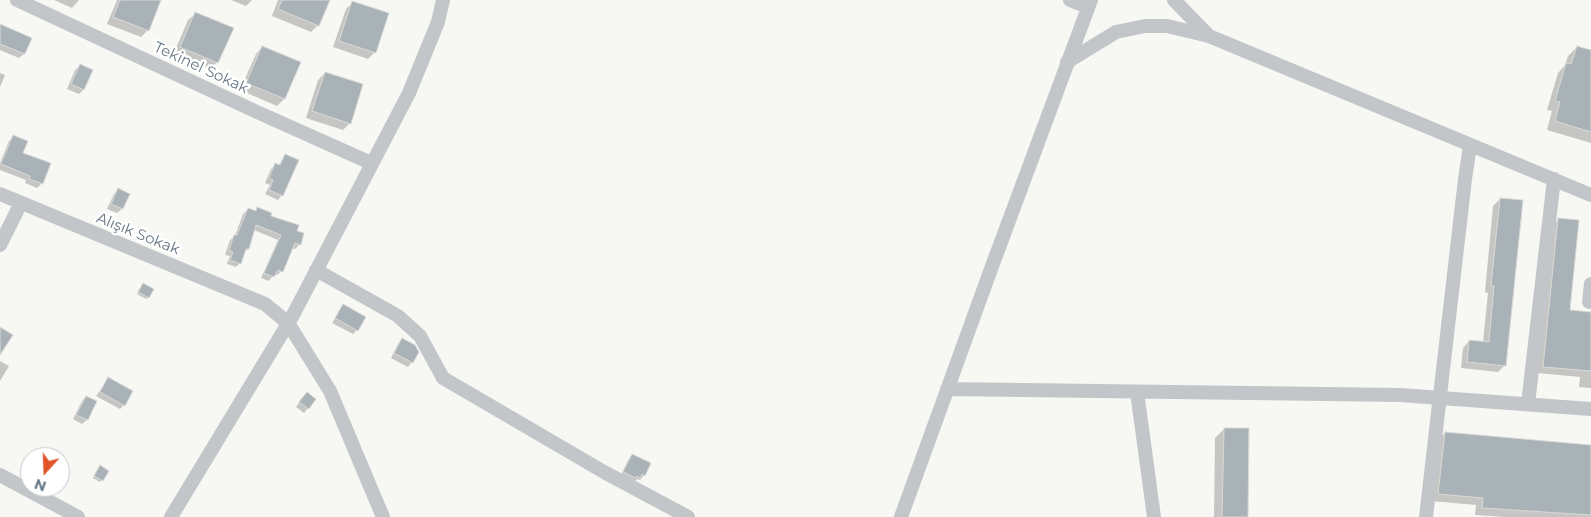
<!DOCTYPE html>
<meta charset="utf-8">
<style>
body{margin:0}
#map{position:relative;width:1591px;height:517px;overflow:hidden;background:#f7f7f4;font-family:Montserrat,sans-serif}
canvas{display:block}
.north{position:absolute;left:20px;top:447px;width:50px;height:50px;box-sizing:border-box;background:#fff;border:1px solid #c2c9ce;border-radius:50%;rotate:200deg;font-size:14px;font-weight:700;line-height:20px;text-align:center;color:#667785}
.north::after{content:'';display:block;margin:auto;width:18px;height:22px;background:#e25429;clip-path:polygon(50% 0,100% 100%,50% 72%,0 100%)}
</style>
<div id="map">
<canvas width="1591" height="517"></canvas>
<div class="north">N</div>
</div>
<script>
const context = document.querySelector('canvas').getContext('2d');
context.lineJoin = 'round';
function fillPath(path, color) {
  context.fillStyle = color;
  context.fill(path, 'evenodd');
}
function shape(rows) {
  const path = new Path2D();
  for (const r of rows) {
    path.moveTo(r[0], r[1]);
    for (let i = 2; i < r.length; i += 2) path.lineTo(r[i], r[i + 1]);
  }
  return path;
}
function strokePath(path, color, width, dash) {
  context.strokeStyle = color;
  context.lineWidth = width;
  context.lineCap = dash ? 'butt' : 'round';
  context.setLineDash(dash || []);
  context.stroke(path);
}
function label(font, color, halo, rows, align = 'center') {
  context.font = font + ' Montserrat,sans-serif';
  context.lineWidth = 5;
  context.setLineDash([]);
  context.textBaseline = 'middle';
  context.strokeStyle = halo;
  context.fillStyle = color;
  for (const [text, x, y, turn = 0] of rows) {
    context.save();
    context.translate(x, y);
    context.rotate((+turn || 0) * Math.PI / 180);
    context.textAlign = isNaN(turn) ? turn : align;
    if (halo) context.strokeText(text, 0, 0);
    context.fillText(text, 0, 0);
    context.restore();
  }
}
const shadow = shape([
 [54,0,79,0,72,8],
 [117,0,159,0,148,30,141,37,107,24],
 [231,0,252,0,246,6],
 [278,0,329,0,318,25,311,32,272,16],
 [353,2,375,52,368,59,333,47,346,9],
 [195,14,217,62,211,69,174,53,188,20],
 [0,27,30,38,24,54,19,58,0,50],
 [262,47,299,63,284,99,277,106,240,90,256,54],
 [1577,47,1591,51,1591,143,1547,130,1552,111,1547,110,1558,73,1565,65,1568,56],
 [80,66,83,90,79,94,67,89,75,70],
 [0,73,5,75,0,87],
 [325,73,350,123,343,130,306,118,318,80],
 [13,137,21,153,42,183,37,188,25,183,26,180,0,170,0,163,9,141],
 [285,156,282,195,278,200,265,194,270,185,265,183,271,169,276,165,278,166],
 [118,190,128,194,122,209,117,213,107,209,114,194],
 [1500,199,1505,365,1498,372,1461,368,1463,348,1469,341,1483,342,1488,293,1485,292,1493,206],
 [248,209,254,212,257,209,296,232,300,244,295,249,292,248,282,271,277,275,274,274,269,281,261,278,278,240,254,230,248,249,243,253,240,263,236,267,227,264,230,256,225,255,230,240,235,236,243,214],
 [1559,219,1569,311,1591,313,1591,388,1579,387,1580,377,1537,373,1552,226],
 [143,284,148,297,146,299,137,294],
 [343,306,357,330,353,334,332,323],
 [402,340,412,362,408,367,391,358,398,344],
 [0,361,9,366,0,381],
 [108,379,124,405,120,409,96,396],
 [86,397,96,402,87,420,82,424,73,419,82,401],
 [302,398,308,408,304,413,296,407],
 [1224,429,1246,517,1214,517,1215,438],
 [1445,433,1591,446,1591,517,1504,517,1475,515,1476,505,1431,501,1437,441],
 [633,456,644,475,640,480,637,479,635,481,620,477,628,460],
 [98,469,108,471,100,482,93,478]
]);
const building = shape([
 [120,0,161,0,149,31,113,17,120,0],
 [282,0,330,0,319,26,278,9,282,0],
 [352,1,389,13,376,53,339,41,352,1],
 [195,12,234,28,218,63,180,47,195,12],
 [0,24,32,38,25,54,0,44,0,24],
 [262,46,301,62,285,99,246,83,262,46],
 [1577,46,1591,50,1591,132,1555,121,1560,102,1555,101,1566,63,1571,64,1577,46],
 [80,64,93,70,84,90,71,84,80,64],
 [325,72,363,84,351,124,312,111,325,72],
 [13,135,28,141,23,153,51,163,43,184,29,179,30,176,1,164,13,135],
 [285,154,299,160,283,196,269,190,273,180,269,178,275,163,280,165,285,154],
 [118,188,130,194,123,209,111,204,118,188],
 [1500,198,1523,200,1506,366,1467,362,1469,340,1489,342,1494,286,1491,286,1500,198],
 [257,207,272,213,271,216,299,225,297,231,304,233,301,245,295,243,283,272,278,270,274,277,264,273,281,235,256,225,249,249,246,249,241,264,230,260,233,252,229,250,234,235,237,235,248,208,256,211,257,207],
 [1558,218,1579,220,1570,310,1591,312,1591,371,1543,367,1558,218],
 [143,283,154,289,149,298,138,292,143,283],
 [343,304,366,317,358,331,335,318,343,304],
 [0,327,13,335,0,355,0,327],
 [402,338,415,345,419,352,413,363,394,353,402,338],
 [108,377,133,391,125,406,100,392,108,377],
 [307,392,316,399,309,409,299,402,307,392],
 [86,396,97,401,88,420,76,415,86,396],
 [1224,428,1249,428,1248,517,1222,517,1224,428],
 [1445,432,1591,445,1591,515,1482,508,1483,498,1438,494,1445,432],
 [632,454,651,463,645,476,642,474,640,478,637,476,636,478,623,472,632,454],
 [100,465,109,471,103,481,94,476,100,465]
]);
const minor = shape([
 [17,0,257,112,371,163],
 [1070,0,1088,7],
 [1174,0,1208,35],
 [1067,62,1116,32,1145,26,1167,26,1209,36,1591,195],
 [0,194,265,304,288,323,330,391,383,517],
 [0,245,21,203],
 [316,270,398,316,420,336,443,378,604,472,688,517],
 [1589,302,1591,284],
 [947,389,1400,395,1591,409],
 [1137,392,1154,517],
 [1528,404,1554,179],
 [0,475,78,517],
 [171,517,292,317,409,93,438,22,443,0],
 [901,517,991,269,1091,0],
 [1426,517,1465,179,1470,146]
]);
const streetNames = [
 ["Tekinel Sokak",201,68,25],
 ["Alışık Sokak",138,234,22]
];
fillPath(shadow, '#0003');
fillPath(building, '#a9b2b7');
strokePath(building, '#d9d9d6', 1);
strokePath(minor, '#c2c6c9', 14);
label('15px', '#667785', '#fff', streetNames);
</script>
